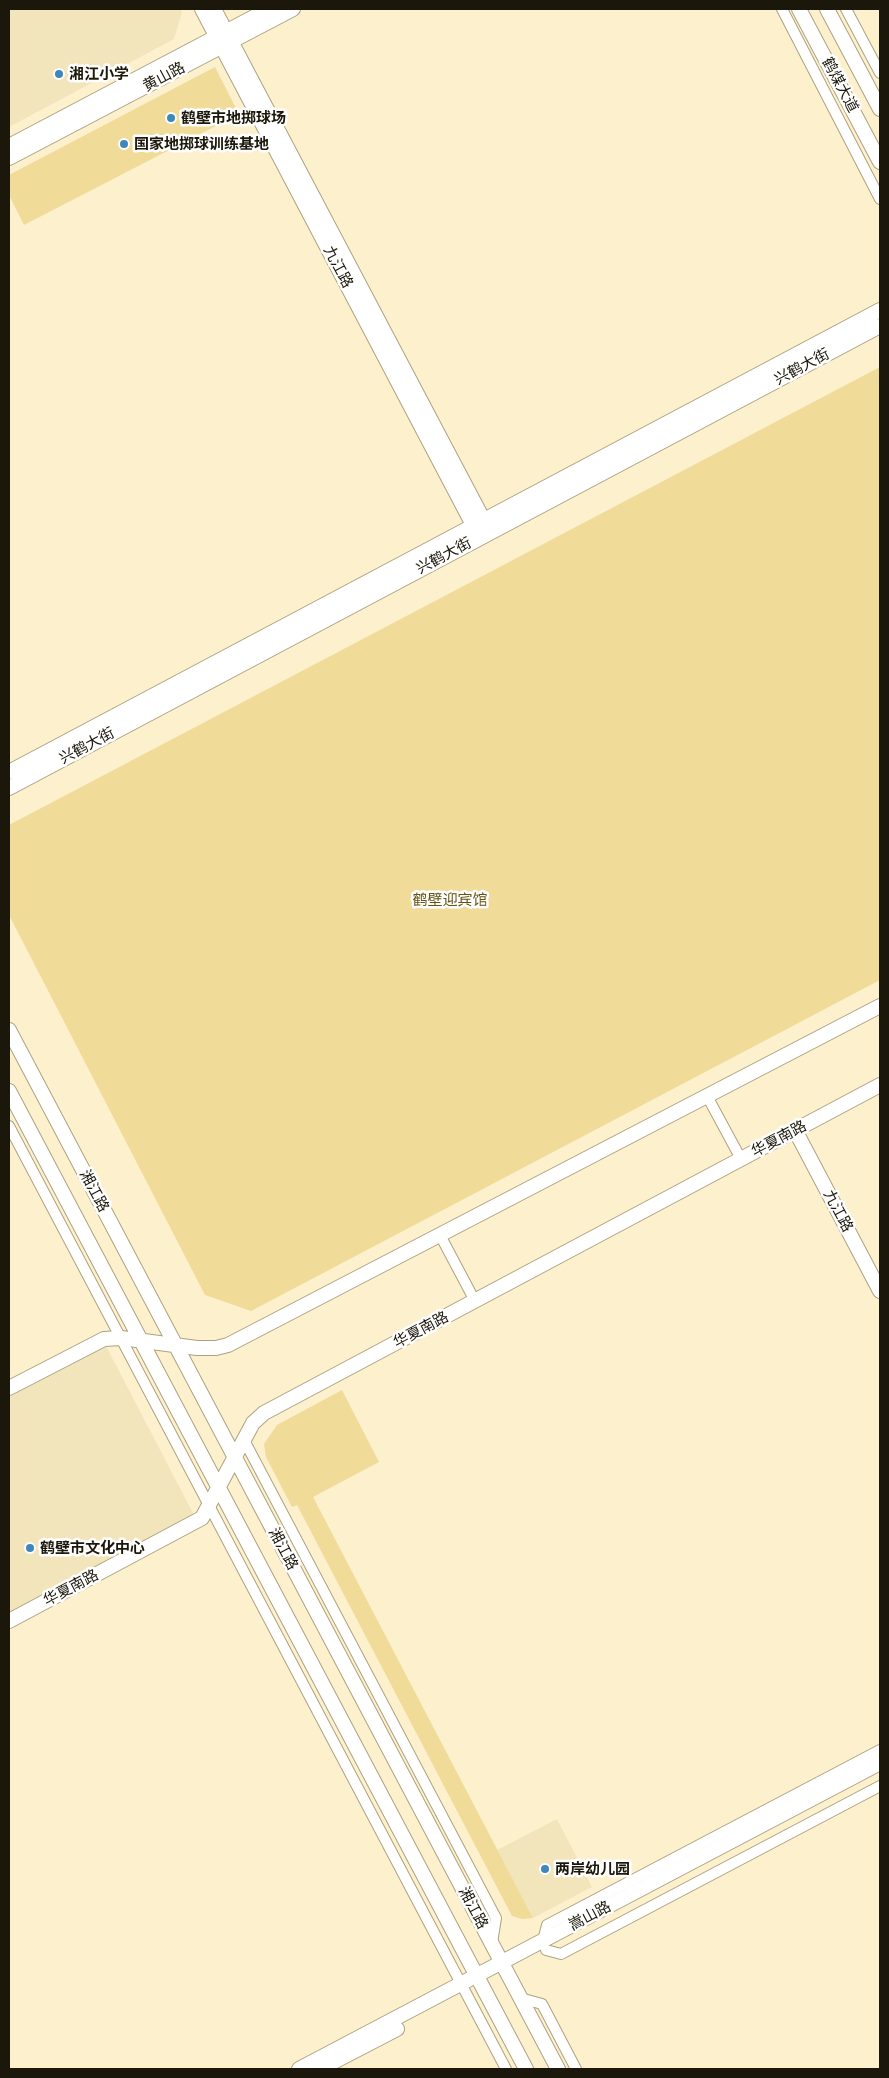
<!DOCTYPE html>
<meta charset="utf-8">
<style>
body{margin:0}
#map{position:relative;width:889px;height:2078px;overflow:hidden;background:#fcf0cd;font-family:Mulish,sans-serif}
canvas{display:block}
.frame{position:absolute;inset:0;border:10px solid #1b170a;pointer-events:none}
</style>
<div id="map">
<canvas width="889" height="2078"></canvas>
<div class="frame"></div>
</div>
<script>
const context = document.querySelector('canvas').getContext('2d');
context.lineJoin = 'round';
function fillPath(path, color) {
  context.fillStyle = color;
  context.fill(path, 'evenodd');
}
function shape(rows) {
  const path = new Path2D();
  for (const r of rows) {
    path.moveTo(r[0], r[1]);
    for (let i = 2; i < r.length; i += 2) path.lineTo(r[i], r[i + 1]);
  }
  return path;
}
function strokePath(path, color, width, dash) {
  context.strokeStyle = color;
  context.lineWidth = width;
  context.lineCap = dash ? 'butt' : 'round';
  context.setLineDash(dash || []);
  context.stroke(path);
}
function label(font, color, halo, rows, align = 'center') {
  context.font = font + ' Mulish,"Noto Sans SC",sans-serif';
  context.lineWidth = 5;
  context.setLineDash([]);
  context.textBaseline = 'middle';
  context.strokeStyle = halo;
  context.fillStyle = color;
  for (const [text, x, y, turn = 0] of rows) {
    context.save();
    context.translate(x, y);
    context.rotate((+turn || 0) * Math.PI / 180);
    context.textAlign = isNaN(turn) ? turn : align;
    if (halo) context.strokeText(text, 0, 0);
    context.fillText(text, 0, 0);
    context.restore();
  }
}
const built = shape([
 [9,9,181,9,182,12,174,39,9,127],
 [106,1346,195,1517,9,1613,9,1397],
 [557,1819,592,1887,533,1918,497,1850]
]);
const green = shape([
 [215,67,239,114,24,225,9,195,9,175],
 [880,367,880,980,251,1311,205,1295,9,915,9,825],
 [342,1390,379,1462,313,1497,533,1918,522,1919,512,1916,297,1505,292,1507,266,1457,264,1444,277,1425]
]);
const street = shape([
 [782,9,880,199],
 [846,9,880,73],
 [707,1096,741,1159],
 [9,1126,506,2069],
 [440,1235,475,1301],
 [244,1440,496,1918,492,1943],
 [543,1941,547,1925,880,1750],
 [546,1950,561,1954,880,1786],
 [520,1998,542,2004,576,2069]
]);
const secondary = shape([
 [202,9,473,525],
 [214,9,483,519],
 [799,9,880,162],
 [827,9,880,109],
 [9,146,269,9],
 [9,158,293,9],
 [9,772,880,310],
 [9,788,880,326],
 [9,1030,558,2069],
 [9,1091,526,2069],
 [795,1130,880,1291],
 [9,1388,104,1339,121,1338,197,1348,216,1348,228,1345,880,1006],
 [9,1621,202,1518,253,1423,264,1413,880,1085],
 [299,2069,880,1763],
 [320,2069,397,2029]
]);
const markers = [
 [59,74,5,"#3d87bb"],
 [171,118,5,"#3d87bb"],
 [124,144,5,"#3d87bb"],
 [30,1548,5,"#3d87bb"],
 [545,1869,5,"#3d87bb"]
];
const poiNames = [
 ["湘江小学",69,74],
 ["鹤壁市地掷球场",181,118],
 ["国家地掷球训练基地",134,144],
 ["鹤壁市文化中心",40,1548],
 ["两岸幼儿园",555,1869]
];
const streetNames = [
 ["黄山路",164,77,-28],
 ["鹤煤大道",840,85,62],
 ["九江路",338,267,62],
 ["兴鹤大街",802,367,-28],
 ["兴鹤大街",444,556,-28],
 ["兴鹤大街",87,746,-28],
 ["华夏南路",779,1139,-28],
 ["湘江路",94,1191,62],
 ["九江路",838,1211,62],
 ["华夏南路",421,1330,-28],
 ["湘江路",283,1549,62],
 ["华夏南路",71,1588,-28],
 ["湘江路",473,1908,62],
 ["嵩山路",590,1916,-28]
];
const parkNames = [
 ["鹤壁迎宾馆",450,900]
];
fillPath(built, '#f3e5bb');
fillPath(green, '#f1db99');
strokePath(street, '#ada281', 12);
strokePath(secondary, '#ada281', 16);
strokePath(street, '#fff', 10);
strokePath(secondary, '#fff', 14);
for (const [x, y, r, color] of markers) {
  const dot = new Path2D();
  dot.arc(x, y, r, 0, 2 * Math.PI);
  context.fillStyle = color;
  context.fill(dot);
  strokePath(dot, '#fefefe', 2);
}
label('bold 15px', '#1b170a', '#fefefe', poiNames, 'left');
label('15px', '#1b170a', '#fefefe', streetNames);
label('15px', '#665312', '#fefefe', parkNames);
</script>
